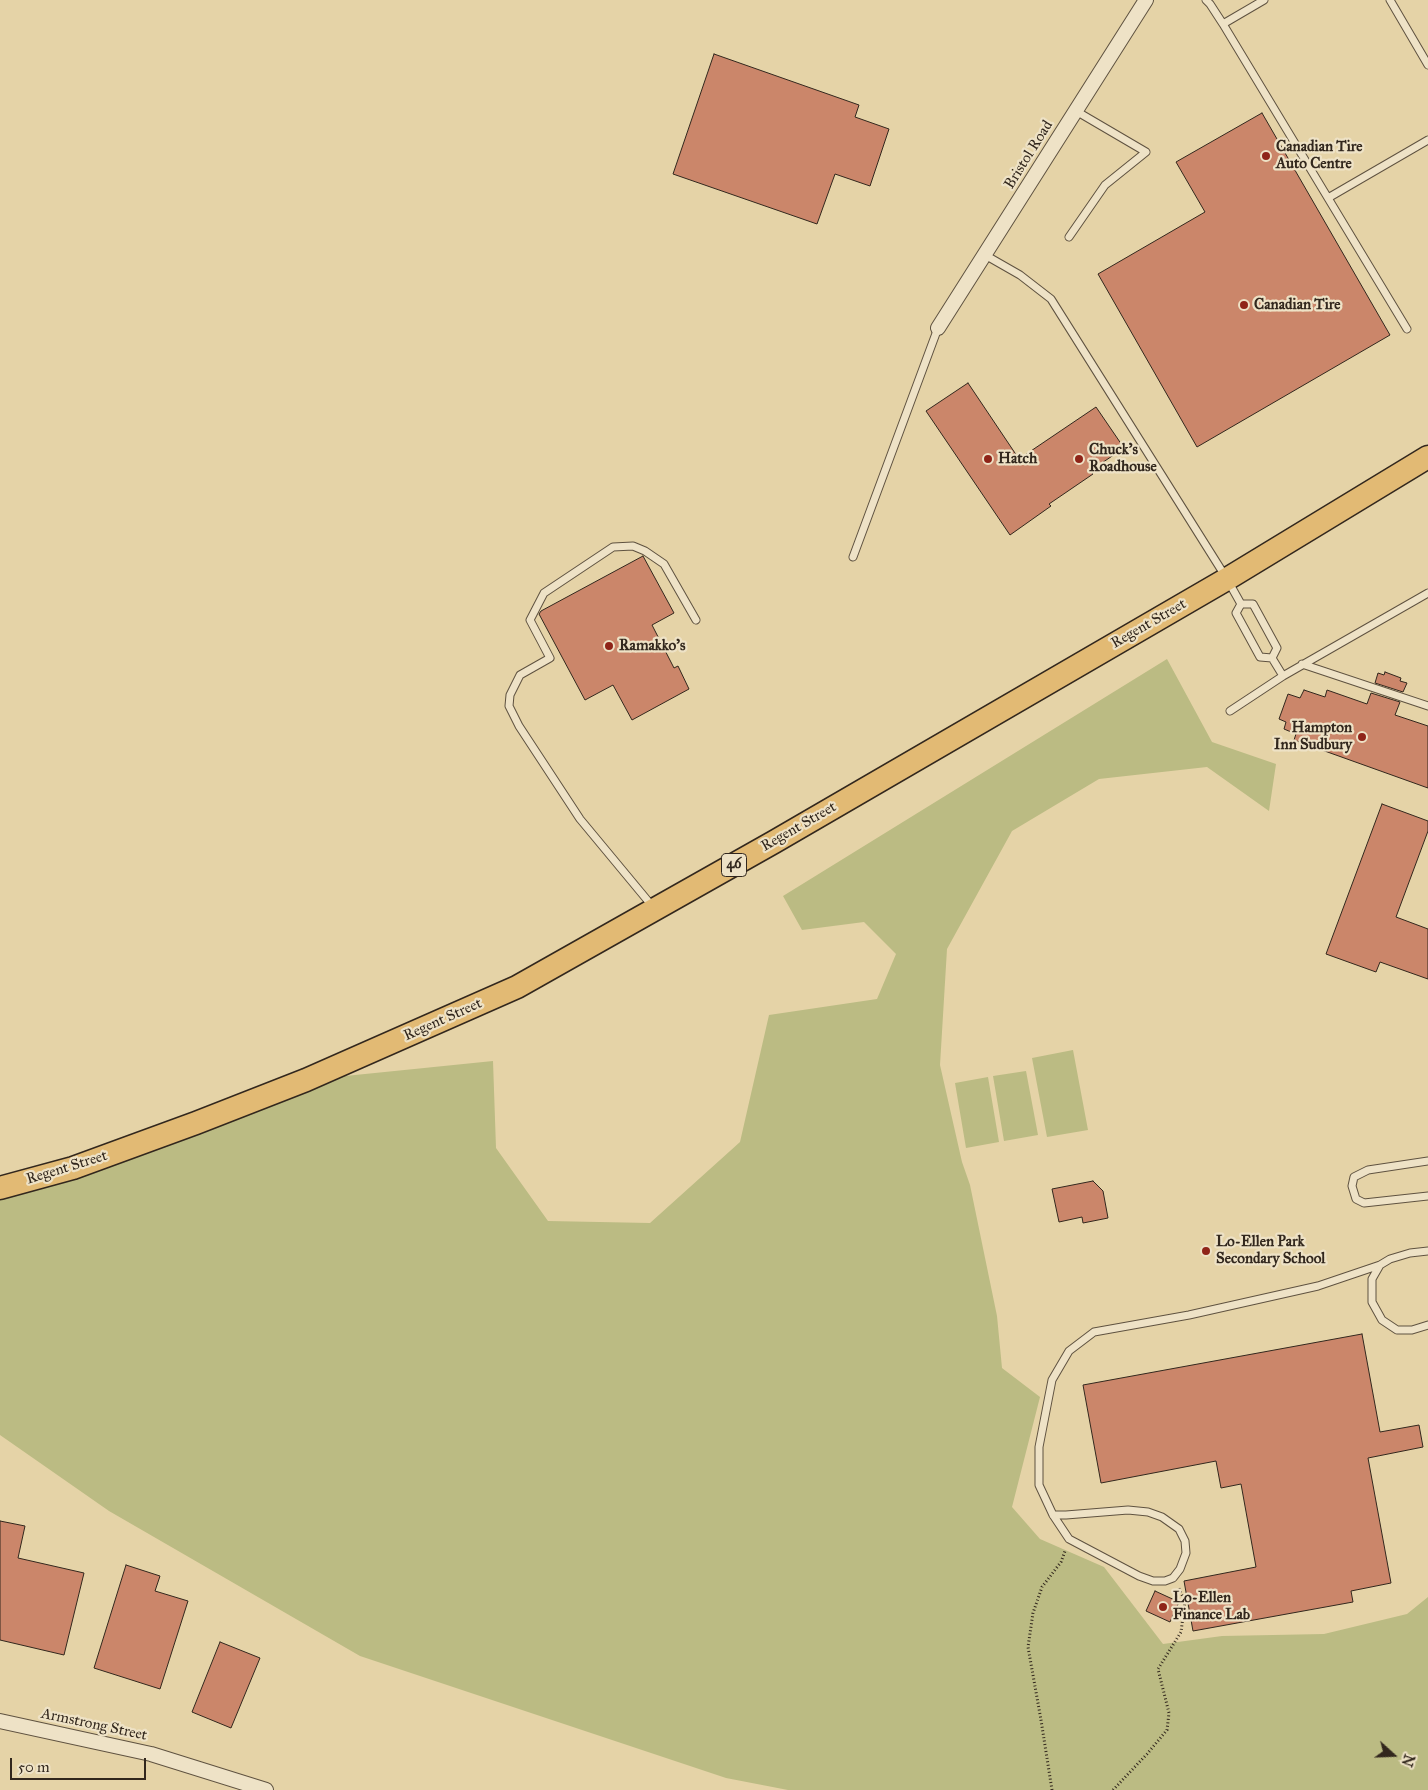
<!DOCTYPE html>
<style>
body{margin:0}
#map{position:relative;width:1428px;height:1790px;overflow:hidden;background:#e5d3a7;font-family:"IM FELL Great Primer",serif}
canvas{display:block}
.north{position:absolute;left:1368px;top:1730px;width:50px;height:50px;-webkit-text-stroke:4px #eee2c6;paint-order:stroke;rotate:110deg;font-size:14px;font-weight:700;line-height:20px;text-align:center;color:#32271d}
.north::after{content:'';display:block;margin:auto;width:18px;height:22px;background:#32271d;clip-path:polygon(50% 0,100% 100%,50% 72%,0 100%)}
.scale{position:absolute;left:10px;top:1758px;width:136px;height:22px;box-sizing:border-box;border:2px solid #32271d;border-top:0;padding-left:6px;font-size:15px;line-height:18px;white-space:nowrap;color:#32271d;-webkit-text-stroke:4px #eee2c6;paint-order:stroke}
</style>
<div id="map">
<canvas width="1428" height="1790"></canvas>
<div class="north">N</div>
<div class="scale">50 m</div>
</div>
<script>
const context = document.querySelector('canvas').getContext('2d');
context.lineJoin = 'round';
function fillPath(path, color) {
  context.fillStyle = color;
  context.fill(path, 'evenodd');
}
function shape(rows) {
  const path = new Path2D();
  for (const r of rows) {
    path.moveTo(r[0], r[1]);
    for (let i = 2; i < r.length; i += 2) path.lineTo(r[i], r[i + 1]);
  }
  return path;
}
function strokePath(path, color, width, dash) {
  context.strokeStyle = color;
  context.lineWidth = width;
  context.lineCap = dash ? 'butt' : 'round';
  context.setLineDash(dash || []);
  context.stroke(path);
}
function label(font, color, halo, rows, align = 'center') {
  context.font = font + ' "IM FELL Great Primer",serif';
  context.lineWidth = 4.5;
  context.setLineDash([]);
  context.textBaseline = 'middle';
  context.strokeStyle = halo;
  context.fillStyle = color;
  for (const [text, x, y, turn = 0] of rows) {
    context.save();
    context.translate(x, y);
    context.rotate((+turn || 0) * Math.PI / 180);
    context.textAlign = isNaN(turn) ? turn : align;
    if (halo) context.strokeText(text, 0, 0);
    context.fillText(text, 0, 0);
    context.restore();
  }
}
const green = shape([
 [1167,659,1212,742,1276,764,1269,811,1207,767,1099,779,1012,831,947,949,940,1065,962,1162,970,1185,997,1316,1002,1368,1040,1397,1012,1507,1040,1539,1104,1567,1163,1644,1222,1636,1324,1634,1407,1614,1428,1597,1428,1790,788,1790,726,1778,360,1656,109,1511,0,1435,0,1188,306,1080,493,1061,496,1148,548,1221,650,1223,740,1142,769,1015,877,999,896,954,864,922,802,930,783,896],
 [1073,1050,1088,1130,1047,1137,1032,1058],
 [1026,1071,1038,1135,1004,1141,993,1076],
 [988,1077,999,1142,966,1148,955,1083]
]);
const building = shape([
 [714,54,859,105,855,117,889,129,870,186,835,174,817,224,673,174,714,54],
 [1262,113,1390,335,1197,447,1098,274,1205,212,1176,162,1262,113],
 [968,383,1019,459,1096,407,1124,448,1090,471,1093,474,1049,504,1051,506,1010,535,926,411,968,383],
 [643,556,674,613,652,625,674,668,678,666,689,689,632,720,613,685,585,700,539,614,541,611,643,556],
 [1385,672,1401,678,1400,681,1407,683,1403,692,1375,683,1378,673,1384,675,1385,672],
 [1304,690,1325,697,1327,690,1367,704,1371,693,1400,702,1395,715,1428,726,1428,788,1294,740,1296,734,1284,729,1286,722,1279,719,1288,694,1300,698,1304,690],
 [1382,804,1428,821,1428,831,1396,917,1428,929,1428,979,1380,962,1376,972,1326,954,1382,804],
 [1093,1181,1103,1191,1108,1218,1083,1223,1082,1217,1059,1222,1052,1189,1093,1181],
 [1362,1334,1380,1432,1419,1425,1423,1447,1368,1458,1391,1583,1351,1591,1353,1602,1193,1631,1184,1581,1256,1567,1241,1484,1221,1488,1216,1461,1101,1483,1083,1385,1362,1334],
 [0,1521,25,1526,18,1558,84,1573,64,1655,0,1640,0,1521],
 [126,1565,160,1576,155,1591,188,1601,160,1689,94,1668,126,1565],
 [1155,1591,1179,1602,1170,1622,1146,1611,1155,1591],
 [220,1642,260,1658,231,1728,192,1712,220,1642]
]);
const path = shape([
 [1052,1790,1041,1720,1028,1647,1033,1613,1042,1587,1061,1562,1065,1551],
 [1113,1790,1147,1754,1167,1730,1169,1713,1158,1669,1181,1632,1185,1601,1178,1587]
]);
const lane = shape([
 [1206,0,1210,4,1223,24,1407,329],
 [1390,0,1428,65],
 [1223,24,1264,0],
 [1328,198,1428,140],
 [1069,237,1105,185,1146,152,1076,111],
 [985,255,1020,275,1051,299,1227,579,1241,604],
 [853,557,938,328],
 [1241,604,1253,604,1277,648,1272,658],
 [1241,604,1236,613,1260,657,1272,658],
 [1302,664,1428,706],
 [1283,676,1428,593],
 [1230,711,1283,676,1272,658],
 [653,907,580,819,519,726,509,706,510,695,520,675,550,658,530,620,544,593,613,547,633,546,645,551,664,564,696,620],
 [1428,1161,1368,1170,1354,1177,1352,1186,1356,1199,1364,1203,1428,1196],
 [1428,1251,1410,1253,1390,1259,1380,1265,1372,1279,1372,1302,1382,1320,1397,1330,1412,1330,1428,1325],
 [1053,1515,1066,1515,1128,1510,1148,1512,1162,1517,1179,1529,1185,1541,1186,1553,1180,1569,1173,1578,1165,1581,1153,1581,1139,1576,1069,1539,1053,1515,1039,1485,1039,1447,1052,1380,1069,1351,1094,1332,1189,1315,1318,1286,1380,1265]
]);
const street = shape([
 [938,328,1146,0],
 [0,1721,151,1754,266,1790]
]);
const primary = shape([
 [0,1188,73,1168,196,1123,306,1080,517,987,774,842,1227,579,1428,457]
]);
const markers = [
 [1266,156,5,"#8f2418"],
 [1244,305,5,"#8f2418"],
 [988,459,5,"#8f2418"],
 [1079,459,5,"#8f2418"],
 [609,646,5,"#8f2418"],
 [1362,737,5,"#8f2418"],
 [1206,1251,5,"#8f2418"],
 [1163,1607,5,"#8f2418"]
];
const shields = [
 [734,865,25]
];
const shieldNames = [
 ["46",734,865]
];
const poiNames = [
 ["Canadian Tire",1276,147],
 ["Auto Centre",1276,164],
 ["Canadian Tire",1254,305],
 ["Chuck's",1089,450],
 ["Roadhouse",1089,467],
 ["Hatch",998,459],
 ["Ramakko's",619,646],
 ["Hampton",1352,728,"right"],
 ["Inn Sudbury",1352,745,"right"],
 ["Lo-Ellen Park",1216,1242],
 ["Secondary School",1216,1259],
 ["Lo-Ellen",1173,1598],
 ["Finance Lab",1173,1615]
];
const streetNames = [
 ["Bristol Road",1029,155,-58],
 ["Regent Street",1149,624,-30],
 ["Regent Street",799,827,-30],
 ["Regent Street",443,1020,-24],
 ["Regent Street",67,1168,-17],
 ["Armstrong Street",94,1725,12]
];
fillPath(green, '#bbbb83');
fillPath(building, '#cb866a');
strokePath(building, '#32271d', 1);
strokePath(lane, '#5f5240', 9);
strokePath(street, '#5f5240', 16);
strokePath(primary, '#32271d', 25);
strokePath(path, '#32271d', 3, [1, 2.5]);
strokePath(lane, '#eee2c6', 7);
strokePath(street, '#eee2c6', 14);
strokePath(primary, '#e2ba74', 22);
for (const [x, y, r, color] of markers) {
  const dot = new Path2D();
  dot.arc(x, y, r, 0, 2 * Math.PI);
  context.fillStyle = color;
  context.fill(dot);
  strokePath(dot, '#eee2c6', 2);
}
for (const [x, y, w] of shields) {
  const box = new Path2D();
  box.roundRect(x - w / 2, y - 11.5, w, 23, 4);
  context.fillStyle = '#eee2c6';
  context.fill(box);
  strokePath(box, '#32271d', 1);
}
label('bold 14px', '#32271d', null, shieldNames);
label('bold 15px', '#32271d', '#eee2c6', poiNames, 'left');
label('15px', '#32271d', '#eee2c6', streetNames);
</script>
